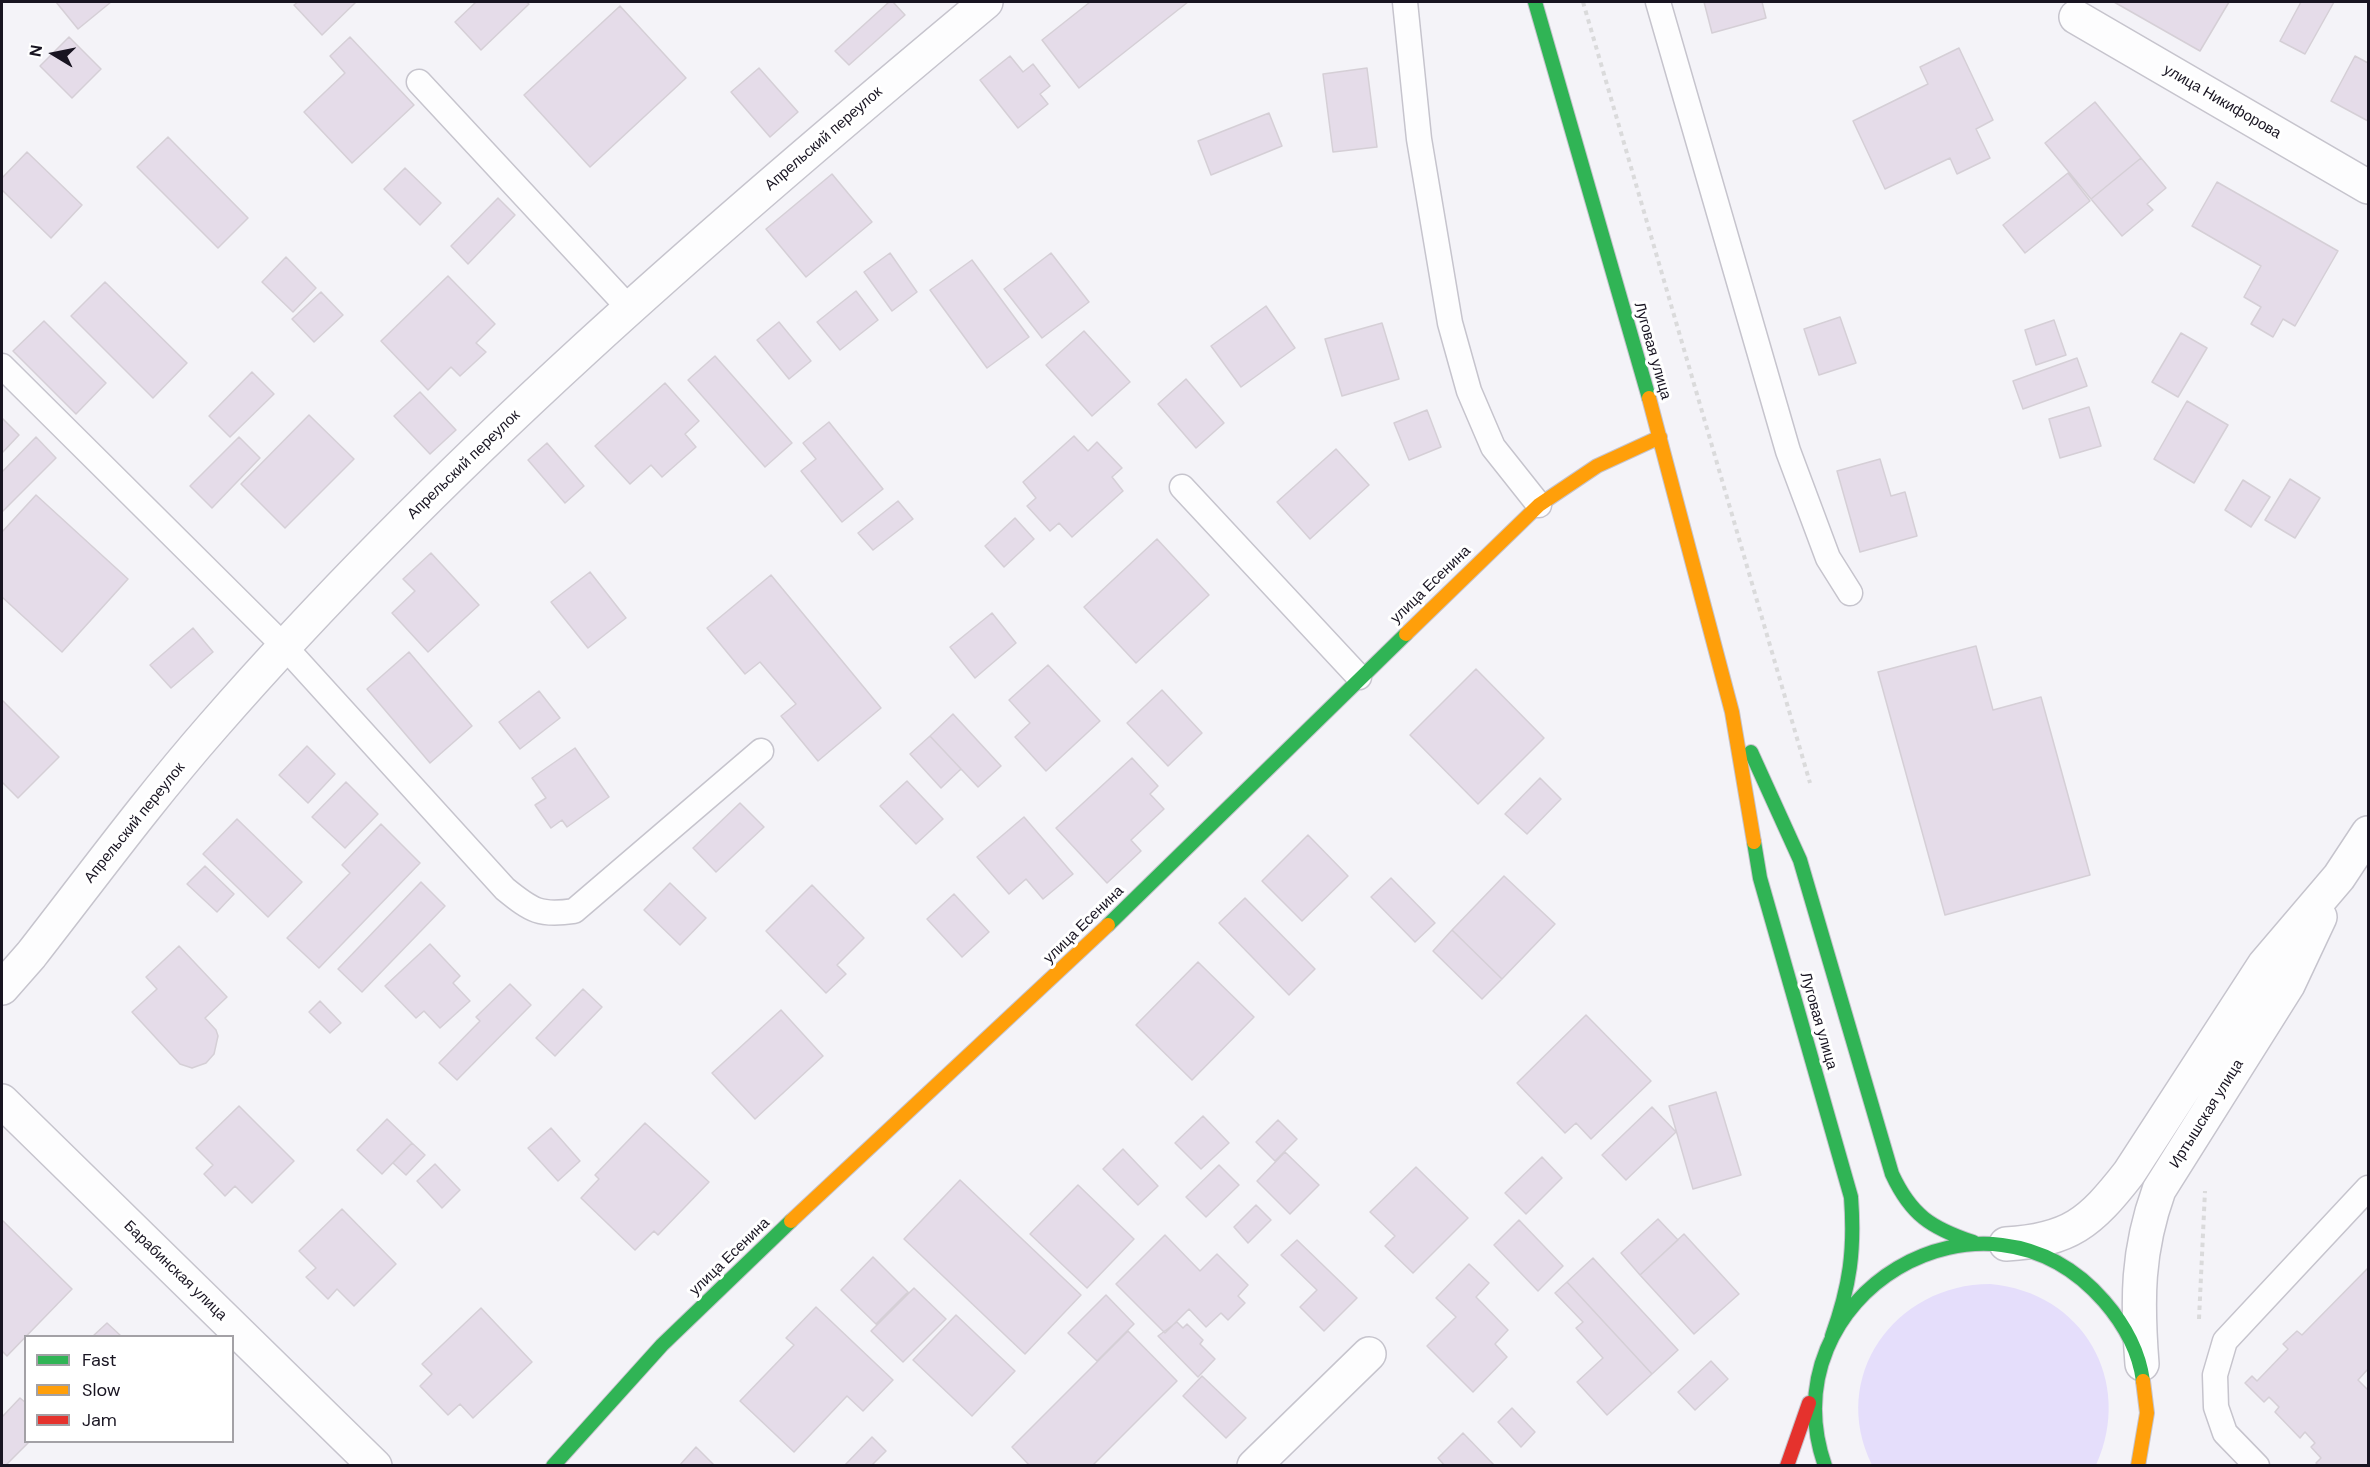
<!DOCTYPE html>
<meta charset="utf-8">
<style>
body{margin:0}
#map{position:relative;width:2370px;height:1467px;overflow:hidden;background:#f4f3f8;font-family:"DM Sans",sans-serif}
canvas{display:block}
.frame{position:absolute;inset:0;border:3px solid #181421;pointer-events:none}
.legend{position:absolute;left:24px;top:1335px;width:210px;height:108px;box-sizing:border-box;background:#fff;border:2px solid #a3a1a6;margin:0;padding:8px 10px;list-style:none;font-size:18px;color:#181421}
.legend li{display:flex;align-items:center;gap:12px;height:30px}
.legend b{width:30px;border:2px solid #a3a1a6}
.north{position:absolute;left:24px;top:24px;width:60px;height:60px;-webkit-text-stroke:4px #fff;paint-order:stroke;rotate:280deg;font-size:16px;font-weight:700;line-height:24px;text-align:center;color:#181421}
.north::after{content:'';display:block;margin:auto;width:21px;height:27px;background:#181421;clip-path:polygon(50% 0,100% 100%,50% 72%,0 100%)}
</style>
<div id="map">
<canvas width="2370" height="1467"></canvas>
<div class="frame"></div>
<ul class="legend">
<li><b style="height:8px;background:#30b455"></b>Fast</li>
<li><b style="height:8px;background:#ff9f0a"></b>Slow</li>
<li><b style="height:8px;background:#e5322d"></b>Jam</li>
</ul>
<div class="north">N</div>
</div>
<script>
const c = document.querySelector('canvas').getContext('2d');
c.lineJoin = 'round';
function fill(path, color) {
  c.fillStyle = color;
  c.fill(path, 'evenodd');
}
function strokePath(path, color, width, dash) {
  c.strokeStyle = color;
  c.lineWidth = width;
  c.lineCap = dash ? 'butt' : 'round';
  c.setLineDash(dash || []);
  c.stroke(path);
}
function drawText(font, color, halo, rows, align = 'center') {
  c.font = font + ' "DM Sans",sans-serif';
  c.lineWidth = 6;
  c.setLineDash([]);
  c.textBaseline = 'middle';
  c.strokeStyle = halo;
  c.fillStyle = color;
  for (const [text, x, y, turn = 0] of rows) {
    c.save();
    c.translate(x, y);
    c.rotate((+turn || 0) * Math.PI / 180);
    c.textAlign = isNaN(turn) ? turn : align;
    if (halo) c.strokeText(text, 0, 0);
    c.fillText(text, 0, 0);
    c.restore();
  }
}
fill(new Path2D(`
 M1990,1284C2083,1292 2134,1381 2096,1465H1872C1828,1377 1895,1284 1990,1284Z`), '#e5defb');
const building = new Path2D(`
 M56,2H111L78,29Z
 M298,2H356L322,35L294,5Z
 M476,2H526L529,4L481,50L455,22Z
 M889,2H893L905,15L849,65L835,51Z
 M1090,2H1188L1079,88L1042,40Z
 M1704,2H1762L1766,18L1712,33Z
 M2114,2H2229L2200,51Z
 M2301,2H2334L2305,54L2280,41Z
 M620,6L686,78L590,167L524,95Z
 M69,37L101,69L72,98L40,66Z
 M350,37L414,105L352,163L304,112L345,73L330,56Z
 M1959,48L1993,120L1976,129L1990,158L1957,174L1950,158L1885,189L1853,121L1928,84L1920,67Z
 M1010,56L1023,72L1033,64L1050,86L1040,94L1048,104L1018,128L980,80Z
 M2355,56L2368,63V121L2331,101Z
 M759,68L798,112L770,137L731,92Z
 M1367,68L1377,147L1333,152L1323,74Z
 M2095,102L2141,158L2091,199L2045,143Z
 M1269,113L1282,146L1211,175L1198,141Z
 M168,137L248,218L218,248L137,167Z
 M27,152L82,205L51,238L2,190V178Z
 M2141,158L2166,188L2147,204L2153,210L2122,236L2091,199Z
 M405,168L441,203L420,225L384,189Z
 M2068,173L2090,201L2025,253L2003,225Z
 M832,174L872,222L806,277L766,229Z
 M2217,182L2338,251L2295,326L2283,319L2273,337L2251,324L2261,307L2244,297L2261,266L2192,226Z
 M498,198L515,215L468,264L451,246Z
 M890,253L917,292L892,311L864,272Z
 M1051,253L1089,302L1042,338L1004,289Z
 M286,257L316,288L293,312L262,282Z
 M972,260L1029,337L987,368L930,290Z
 M448,276L495,324L476,343L486,352L460,376L451,367L428,390L381,341Z
 M105,282L187,363L153,398L71,316Z
 M856,291L878,320L840,350L817,322Z
 M321,292L343,315L314,342L292,319Z
 M1266,306L1295,348L1241,387L1211,346Z
 M1840,317L1856,363L1819,375L1804,329Z
 M2054,320L2066,355L2036,365L2025,330Z
 M44,321L106,383L76,414L13,351Z
 M779,322L811,361L789,379L757,340Z
 M1382,323L1399,379L1342,396L1325,339Z
 M1084,331L1130,382L1092,416L1046,365Z
 M2181,333L2207,348L2178,397L2152,382Z
 M715,356L792,443L765,467L688,380Z
 M2077,358L2087,386L2023,409L2013,381Z
 M252,372L274,394L230,437L209,416Z
 M1186,379L1224,423L1196,448L1158,404Z
 M665,383L699,421L685,434L696,447L662,477L651,465L630,484L595,446Z
 M420,392L456,430L430,454L394,416Z
 M2187,401L2228,425L2194,483L2154,459Z
 M2089,407L2101,446L2060,458L2049,419Z
 M1427,410L1441,447L1409,460L1394,423Z
 M309,415L354,459L285,528L241,484Z
 M2,418L19,435L2,453Z
 M829,422L883,489L842,522L801,471L816,459L803,443Z
 M1074,436L1088,451L1097,442L1122,468L1112,477L1123,491L1072,537L1059,523L1050,531L1027,506L1036,498L1023,482Z
 M36,437L56,458L2,512V472Z
 M239,437L260,458L212,508L190,486Z
 M547,443L584,486L565,503L528,460Z
 M1336,449L1369,485L1310,539L1277,502Z
 M1880,459L1891,496L1905,492L1917,536L1860,552L1837,471Z
 M2290,479L2320,498L2295,538L2265,520Z
 M2243,480L2270,497L2251,527L2225,510Z
 M36,495L128,579L62,652L2,597V532Z
 M898,501L913,519L873,550L858,533Z
 M1015,518L1034,539L1004,567L985,546Z
 M1157,539L1209,595L1136,663L1084,607Z
 M431,553L479,605L428,652L392,613L415,591L403,579Z
 M590,572L626,618L588,648L551,602Z
 M771,575L881,708L818,761L781,716L796,704L760,662L745,674L707,628Z
 M992,613L1016,643L975,678L950,647Z
 M193,628L213,652L171,688L150,665Z
 M1976,646L1993,710L2041,697L2090,875L1945,915L1878,672Z
 M409,652L472,726L430,763L367,689Z
 M1048,665L1100,721L1046,771L1015,737L1030,723L1009,700Z
 M1476,669L1544,738L1478,804L1410,735Z
 M1162,690L1202,733L1168,766L1127,723Z
 M539,691L560,718L520,749L499,722Z
 M2,700L59,757L18,798L2,782Z
 M953,714L1001,766L978,787L930,736Z
 M930,736L961,769L941,788L910,754Z
 M307,746L335,774L308,803L279,775Z
 M575,748L609,797L567,827L562,820L551,828L535,805L546,798L532,778Z
 M1132,758L1158,786L1150,794L1164,809L1131,840L1141,851L1107,883L1056,828Z
 M1540,778L1561,799L1527,834L1505,814Z
 M907,781L943,819L916,844L880,806Z
 M346,782L378,814L345,848L312,817Z
 M740,803L764,827L716,872L693,848Z
 M1024,817L1073,874L1043,899L1026,879L1009,894L977,857Z
 M237,819L302,882L268,917L203,854Z
 M381,824L420,863L319,968L287,938L350,873L342,865Z
 M1308,835L1348,876L1302,921L1262,881Z
 M205,866L234,894L217,912L187,884Z
 M1504,876L1555,924L1502,979L1452,930Z
 M1391,878L1435,923L1415,942L1371,897Z
 M421,882L445,906L362,992L338,969Z
 M670,883L706,918L680,945L644,910Z
 M812,885L864,938L837,965L846,974L826,993L766,931Z
 M954,894L989,932L962,957L927,919Z
 M1245,898L1315,969L1289,995L1219,923Z
 M1452,930L1502,979L1482,999L1433,951Z
 M430,944L460,976L453,983L470,1001L440,1028L424,1011L416,1018L385,986Z
 M179,946L227,997L205,1018L216,1030L218,1036L214,1054L206,1063L192,1068L180,1064L132,1012L157,989L146,977Z
 M1198,962L1254,1017L1192,1080L1136,1025Z
 M510,984L531,1005L457,1080L439,1063L480,1021L476,1017Z
 M583,989L602,1007L555,1056L536,1038Z
 M320,1001L341,1023L330,1033L309,1012Z
 M781,1010L823,1056L755,1119L712,1073Z
 M1586,1015L1651,1081L1591,1139L1576,1123L1565,1133L1517,1083Z
 M1716,1092L1741,1175L1693,1189L1669,1106Z
 M239,1106L294,1161L252,1203L235,1186L225,1196L204,1174L213,1165L196,1148Z
 M1652,1107L1676,1132L1626,1180L1602,1155Z
 M1203,1116L1229,1143L1201,1169L1175,1143Z
 M387,1119L412,1143L382,1174L357,1150Z
 M1278,1120L1297,1139L1275,1161L1256,1142Z
 M645,1123L709,1182L658,1235L654,1231L635,1250L581,1198L599,1179L595,1175Z
 M551,1128L580,1161L558,1181L528,1148Z
 M412,1143L425,1155L406,1175L393,1163Z
 M1123,1149L1158,1186L1138,1205L1103,1169Z
 M1285,1152L1319,1185L1290,1214L1257,1181Z
 M1542,1157L1562,1178L1526,1214L1505,1193Z
 M435,1164L460,1190L442,1208L417,1181Z
 M1219,1165L1239,1185L1206,1217L1186,1197Z
 M1416,1167L1468,1218L1413,1273L1385,1246L1395,1236L1370,1212Z
 M960,1180L1081,1295L1025,1354L904,1239Z
 M1078,1185L1134,1239L1087,1288L1030,1234Z
 M1256,1205L1271,1220L1248,1243L1234,1227Z
 M342,1209L396,1264L354,1306L337,1289L328,1299L306,1277L316,1268L299,1251Z
 M1658,1219L1678,1240L1640,1275L1621,1253Z
 M2,1220L72,1289L7,1356L2,1351Z
 M1519,1220L1563,1266L1538,1291L1494,1245Z
 M1684,1234L1739,1294L1694,1334L1640,1275Z
 M1165,1235L1200,1271L1217,1254L1248,1285L1238,1296L1245,1303L1228,1320L1221,1313L1206,1327L1189,1309L1165,1333L1116,1284Z
 M1297,1240L1357,1298L1324,1331L1300,1307L1317,1290L1281,1255Z
 M873,1257L908,1292L876,1324L841,1290Z
 M1593,1258L1678,1350L1652,1374L1567,1282Z
 M1469,1264L1489,1283L1476,1297L1508,1330L1495,1344L1507,1357L1473,1392L1427,1346L1456,1317L1436,1298Z
 M2368,1268V1369L2358,1380L2368,1390V1466H2319L2316,1463L2321,1458L2311,1447L2315,1443L2305,1432L2300,1438L2275,1412L2279,1407L2269,1397L2264,1402L2245,1383L2252,1376L2257,1381L2288,1349L2283,1344L2297,1331L2302,1335Z
 M1567,1282L1652,1374L1607,1415L1577,1382L1603,1358L1576,1328L1583,1322L1555,1293Z
 M914,1288L946,1319L903,1362L871,1331Z
 M1106,1295L1134,1324L1097,1361L1068,1333Z
 M816,1307L893,1380L863,1411L847,1396L794,1452L740,1401L794,1345L786,1338Z
 M481,1308L532,1362L473,1418L460,1404L448,1415L420,1386L432,1374L422,1364Z
 M956,1315L1015,1371L972,1416L913,1360Z
 M1177,1322L1183,1328L1187,1324L1203,1340L1200,1344L1215,1359L1198,1377L1158,1336Z
 M107,1323L121,1336H93Z
 M1128,1331L1177,1381L1092,1466H1030L1012,1447Z
 M1711,1361L1728,1379L1695,1410L1678,1392Z
 M1202,1376L1246,1418L1226,1438L1183,1396Z
 M20,1398L26,1403V1442H29L5,1466H2V1417Z
 M1512,1408L1535,1432L1521,1447L1498,1422Z
 M1463,1433L1495,1466H1445L1438,1458Z
 M872,1437L886,1451L871,1466H844Z
 M696,1447L715,1466H679Z`);
fill(building, '#e5dce9');
strokePath(building, '#d5cfd6', 1.5);
const lane = new Path2D(`
 M1405,2L1419,139L1450,323L1469,391L1493,447L1539,505
 M1658,2L1788,451L1828,558L1850,593
 M419,82L629,308
 M2,366L285,647L505,889C532,911 540,916 574,911L761,751
 M1182,487L1359,677
 M2257,1466L2225,1433L2216,1407L2215,1375L2225,1341L2368,1188`);
const street = new Path2D(`
 M2076,17L2368,187
 M2,988L31,955C91,878 149,799 213,726C445,460 715,228 986,2
 M2,1101L375,1466
 M2006,1244C2070,1240 2090,1223 2129,1173L2264,965L2339,877L2368,833
 M2142,1364C2137,1300 2137,1251 2159,1190L2288,985L2320,917
 M1254,1466L1369,1354`);
const fast = new Path2D(`
 M1535,2L1649,398
 M1751,752L1800,860L1892,1174C1911,1215 1931,1228 1973,1242
 M1754,842L1760,878L1851,1197C1855,1250 1850,1286 1832,1336
 M1108,925L1406,634
 M553,1466L662,1345L791,1221
 M1825,1466C1766,1295 1985,1164 2104,1301C2124,1324 2139,1351 2143,1381`);
const slow = new Path2D(`
 M1649,398L1732,712L1754,842
 M1406,634L1539,505L1597,466L1660,437
 M791,1221L1108,925
 M2138,1466L2147,1413L2143,1381`);
const jam = new Path2D(`
 M1787,1466L1809,1403`);
strokePath(lane, '#c6c4cd', 27);
strokePath(street, '#c6c4cd', 36);
strokePath(fast, '#c6c4cd', 16);
strokePath(slow, '#c6c4cd', 16);
strokePath(jam, '#c6c4cd', 16);
strokePath(new Path2D(`
 M1583,2L1810,783
 M2199,1319L2205,1191`), '#dadadb', 4, [4.5, 4.5]);
strokePath(lane, '#fdfdfe', 24);
strokePath(street, '#fdfdfe', 33);
strokePath(fast, '#30b455', 14);
strokePath(slow, '#ff9f0a', 14);
strokePath(jam, '#e5322d', 14);
drawText('15px', '#181421', '#fff', [
 ["улица Никифорова",2222,102,30],
 ["Апрельский переулок",824,139,-41],
 ["Луговая улица",1652,351,74],
 ["Апрельский переулок",464,465,-44],
 ["улица Есенина",1431,585,-44],
 ["Апрельский переулок",135,823,-51],
 ["улица Есенина",1084,925,-44],
 ["Луговая улица",1818,1021,74],
 ["Иртышская улица",2207,1114,-58],
 ["улица Есенина",730,1257,-44],
 ["Барабинская улица",175,1271,44]
]);
</script>
